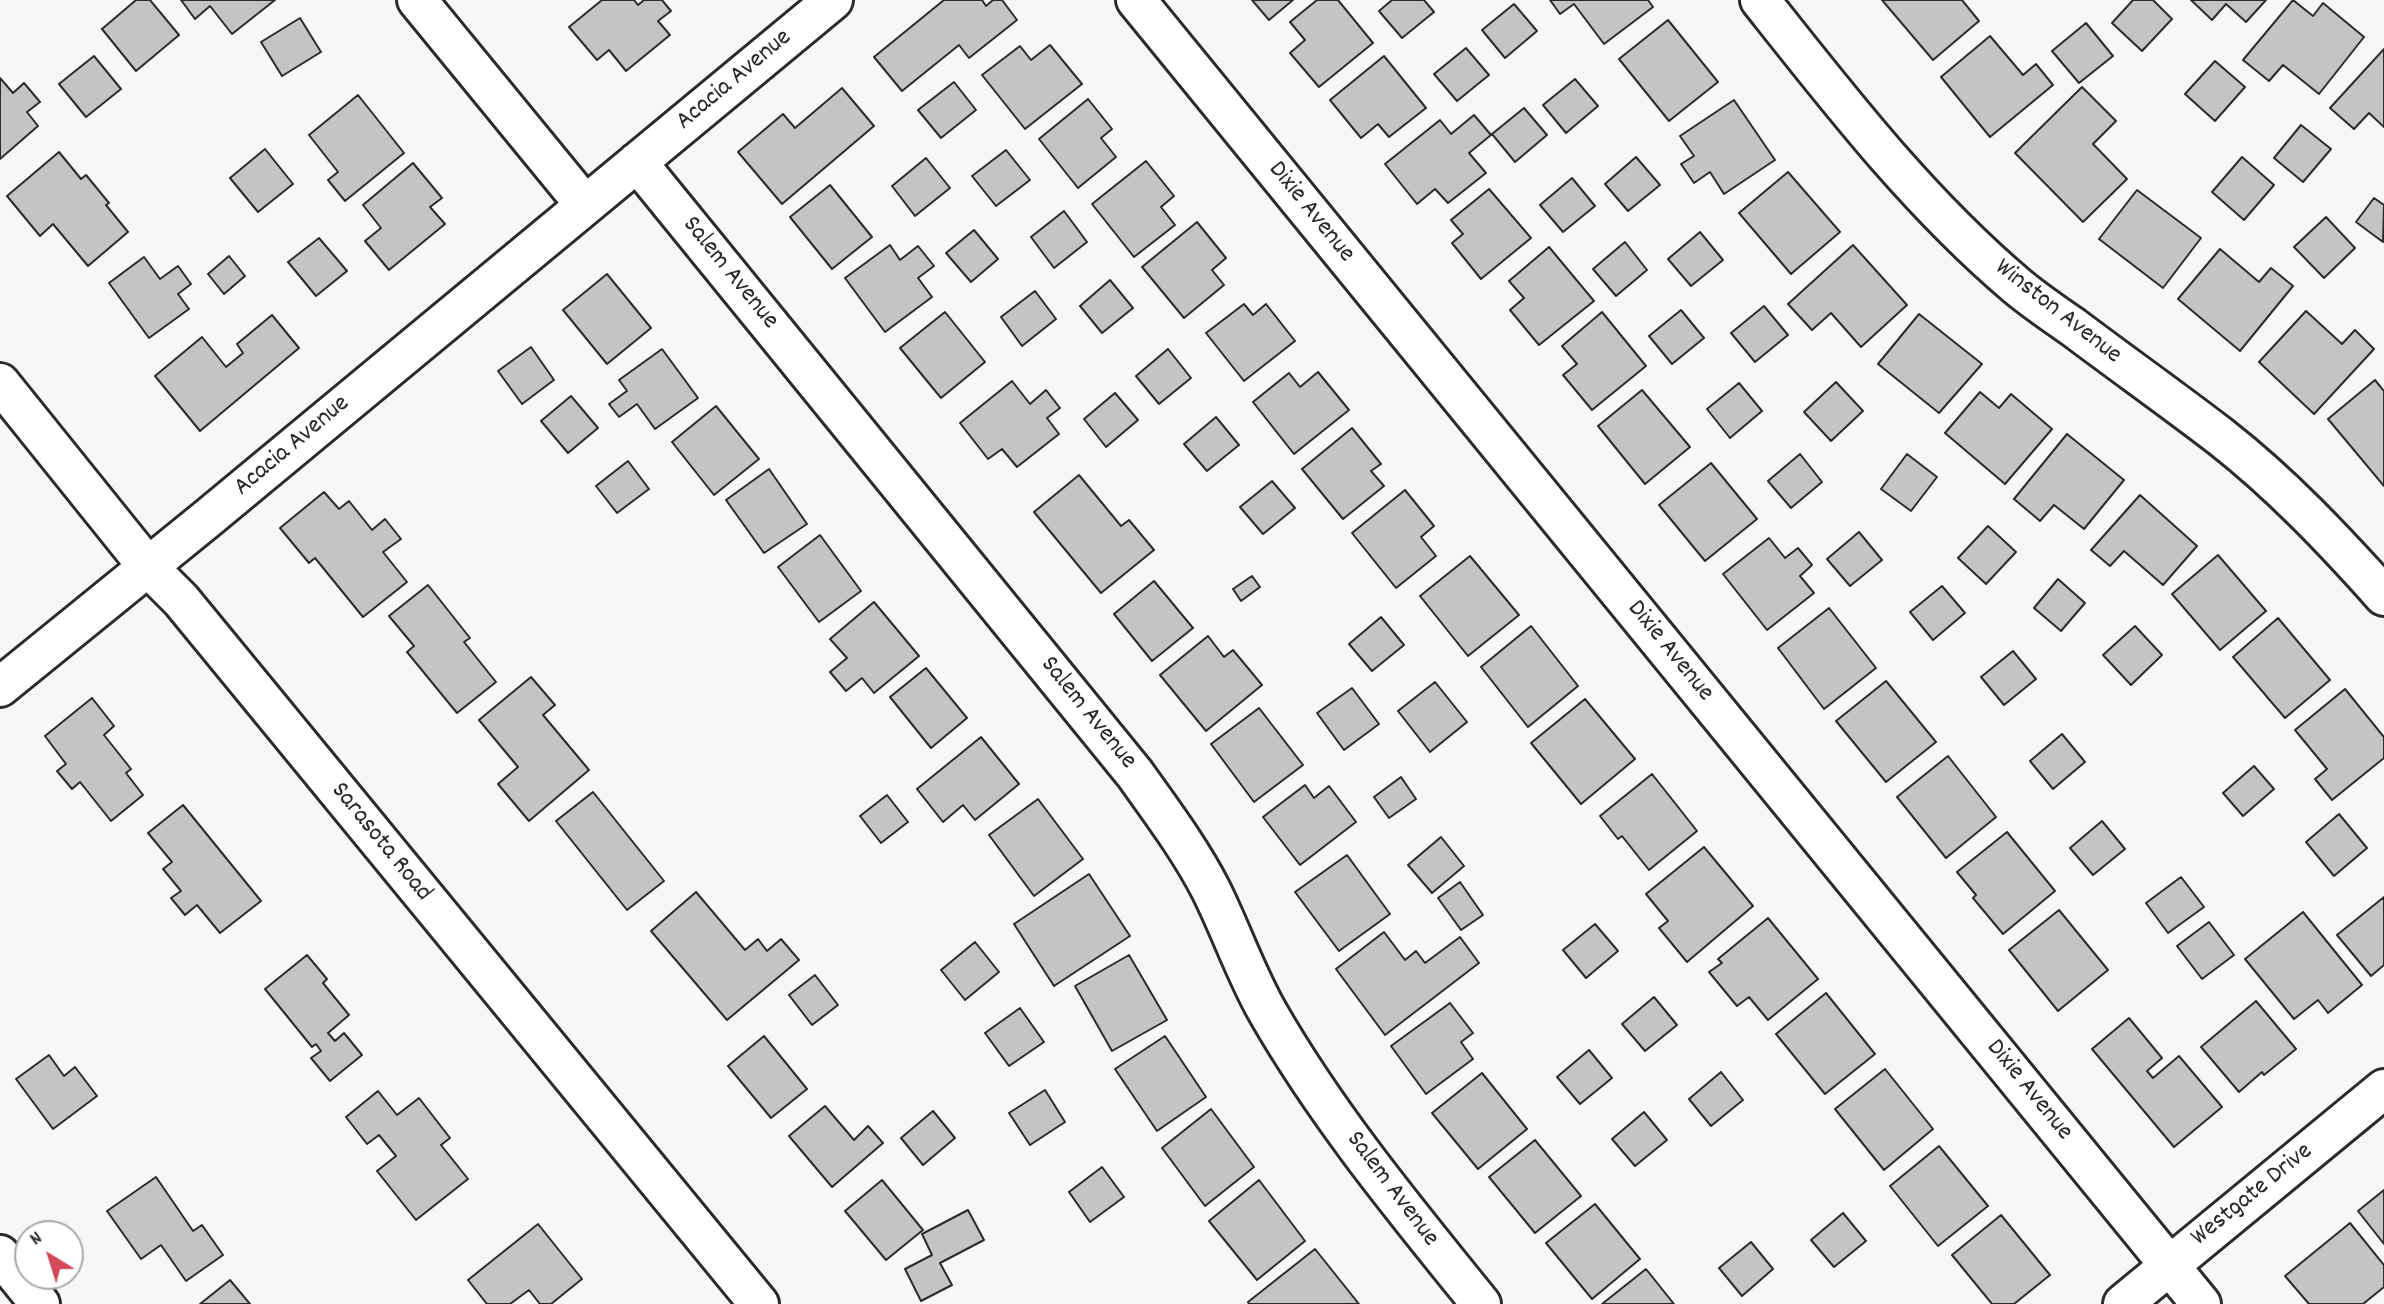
<!DOCTYPE html>
<style>
body{margin:0}
#map{position:relative;width:2384px;height:1304px;overflow:hidden;background:#f7f7f7;font-family:Dekko,sans-serif}
canvas{display:block}
.north{position:absolute;left:14px;top:1220px;width:70px;height:70px;box-sizing:border-box;background:#fff;border:2px solid #aaa;border-radius:50%;rotate:322deg;font-size:19px;font-weight:700;line-height:28px;text-align:center;color:#2b2b2b}
.north::after{content:'';display:block;margin:auto;width:24px;height:32px;background:#d1495b;clip-path:polygon(50% 0,100% 100%,50% 72%,0 100%)}
</style>
<div id="map">
<canvas width="2384" height="1304"></canvas>
<div class="north">N</div>
</div>
<script>
const c = document.querySelector('canvas').getContext('2d');
c.lineJoin = 'round';
function fill(path, color) {
  c.fillStyle = color;
  c.fill(path, 'evenodd');
}
function strokePath(path, color, width, dash) {
  c.strokeStyle = color;
  c.lineWidth = width;
  c.lineCap = dash ? 'butt' : 'round';
  c.setLineDash(dash || []);
  c.stroke(path);
}
function drawText(font, color, halo, rows, align = 'center') {
  c.font = font + ' Dekko,sans-serif';
  c.lineWidth = 5;
  c.setLineDash([]);
  c.textBaseline = 'middle';
  c.strokeStyle = halo;
  c.fillStyle = color;
  for (const [text, x, y, turn = 0] of rows) {
    c.save();
    c.translate(x, y);
    c.rotate((+turn || 0) * Math.PI / 180);
    c.textAlign = isNaN(turn) ? turn : align;
    if (halo) c.strokeText(text, 0, 0);
    c.fillText(text, 0, 0);
    c.restore();
  }
}
const building = new Path2D(`
 M136,0H150L179,35L136,71L102,29Z
 M181,0H275L232,34L210,6L195,19Z
 M602,0H634L638,5L644,0H662L671,11L658,21L670,35L626,71L609,50L597,60L569,27Z
 M944,0H982L986,6L993,0H1002L1017,20L969,58L959,45L902,91L874,57Z
 M1252,0H1293L1269,20Z
 M1317,0H1338L1373,43L1319,87L1290,53L1305,40L1290,22Z
 M1392,0H1424L1434,12L1402,38L1379,11Z
 M1550,0H1648L1653,7L1604,44L1574,4L1560,14Z
 M1882,0H1962L1979,21L1933,60Z
 M2133,0H2153L2172,19L2142,51L2112,23Z
 M2191,0H2266L2246,22L2226,4L2212,20Z
 M2293,0L2313,16L2323,3L2364,37L2319,94L2283,65L2269,81L2243,60Z
 M1514,4L1537,31L1505,58L1482,30Z
 M300,18L321,52L282,76L261,42Z
 M1668,20L1718,82L1669,121L1619,59Z
 M2086,23L2113,56L2079,83L2052,51Z
 M1990,36L2023,75L2036,64L2053,85L1990,137L1941,77Z
 M1050,45L1082,84L1025,129L982,75L1020,46L1031,60Z
 M1466,48L1489,75L1457,101L1434,74Z
 M2384,49V127L2369,113L2354,129L2330,108Z
 M94,56L121,89L86,117L59,84Z
 M1384,56L1426,108L1389,137L1378,124L1361,138L1330,100Z
 M2215,61L2245,87L2215,121L2185,94Z
 M0,78L13,93L24,83L40,102L27,112L38,126L0,159Z
 M1575,79L1598,106L1566,133L1543,105Z
 M954,82L976,110L941,138L918,110Z
 M2082,87L2116,121L2093,144L2127,179L2083,222L2015,153Z
 M842,88L874,126L782,204L738,152L783,114L795,128Z
 M358,95L404,153L345,201L328,180L338,172L309,135Z
 M1088,99L1112,129L1101,138L1116,157L1078,188L1039,139Z
 M1734,100L1775,160L1724,194L1710,172L1694,183L1681,164L1694,156L1680,136Z
 M1524,108L1547,135L1515,162L1492,134Z
 M1474,115L1491,135L1469,153L1486,173L1448,203L1435,189L1417,204L1385,164L1440,120L1451,134Z
 M2301,125L2331,149L2303,182L2274,158Z
 M265,149L293,184L258,212L230,178Z
 M1006,150L1030,180L996,206L972,176Z
 M59,152L81,179L86,175L109,203L106,205L128,232L88,266L53,224L40,236L7,196Z
 M1636,157L1660,185L1628,211L1605,184Z
 M2242,157L2274,185L2244,220L2212,192Z
 M926,158L950,188L915,216L892,186Z
 M1146,161L1174,196L1161,207L1175,225L1134,257L1092,204Z
 M413,163L442,198L430,207L445,224L389,270L365,241L381,228L363,205Z
 M1788,172L1840,232L1791,274L1739,213Z
 M1572,178L1595,206L1563,232L1540,205Z
 M830,185L872,237L832,269L790,217Z
 M1489,189L1531,238L1481,279L1452,243L1463,234L1451,220Z
 M2137,190L2201,238L2163,288L2099,239Z
 M2374,198L2384,205L2383,242L2356,222Z
 M1064,211L1087,242L1054,268L1031,237Z
 M2326,217L2355,248L2324,278L2294,247Z
 M1197,222L1226,258L1212,270L1224,285L1184,318L1142,267Z
 M974,230L998,259L971,282L946,253Z
 M1700,232L1723,260L1691,286L1668,259Z
 M319,238L347,271L316,296L288,262Z
 M1625,242L1647,270L1616,296L1593,269Z
 M890,245L900,260L918,246L934,266L918,278L932,297L885,332L845,278Z
 M1853,245L1907,305L1861,347L1831,313L1812,330L1788,304Z
 M1549,247L1594,301L1539,345L1510,310L1524,298L1509,281Z
 M2220,249L2259,282L2271,268L2293,286L2240,351L2178,299Z
 M229,256L245,276L224,294L208,274Z
 M144,257L160,279L178,266L191,284L178,294L189,309L149,338L109,283Z
 M607,274L651,328L607,364L563,310Z
 M1110,280L1133,308L1102,333L1080,306Z
 M1035,291L1056,319L1022,346L1001,317Z
 M1244,304L1253,315L1266,304L1295,341L1244,381L1206,333Z
 M1764,306L1788,335L1755,362L1731,333Z
 M1681,310L1704,338L1672,364L1649,336Z
 M2306,311L2342,344L2355,330L2374,349L2314,414L2259,362Z
 M945,312L985,362L941,398L900,348Z
 M1602,312L1646,366L1592,410L1563,375L1577,364L1562,346Z
 M1919,314L1982,364L1939,413L1878,364Z
 M272,315L299,348L200,431L155,376L202,337L226,367L243,353L237,344Z
 M531,347L554,380L522,404L498,371Z
 M662,349L698,398L655,429L637,404L619,417L609,404L627,391L619,380Z
 M1168,349L1191,378L1159,404L1136,376Z
 M1318,372L1349,410L1294,454L1253,402L1289,373L1300,387Z
 M2375,380L2384,391V486L2328,419Z
 M1012,381L1030,404L1046,390L1060,408L1047,418L1059,434L1017,467L1002,449L988,459L960,423Z
 M1836,382L1863,411L1831,441L1804,412Z
 M1739,383L1762,411L1730,438L1707,409Z
 M1642,390L1690,447L1645,484L1598,426Z
 M1980,392L1999,408L2011,394L2052,429L2005,484L1945,433Z
 M1115,393L1138,420L1106,447L1084,419Z
 M571,396L598,428L568,453L541,421Z
 M716,406L759,459L714,495L672,442Z
 M1216,417L1239,445L1207,471L1184,444Z
 M1352,428L1381,464L1371,471L1384,486L1343,519L1302,469Z
 M2067,434L2124,480L2084,529L2054,505L2040,521L2014,499Z
 M1800,454L1822,482L1791,508L1768,481Z
 M1907,454L1937,477L1911,511L1881,489Z
 M628,461L649,489L617,513L596,486Z
 M1711,463L1757,519L1705,561L1659,505Z
 M769,469L807,524L764,553L726,500Z
 M1079,475L1121,526L1129,520L1154,550L1101,593L1034,512Z
 M1272,481L1295,508L1263,534L1240,507Z
 M1405,490L1434,526L1421,537L1436,556L1396,588L1352,533Z
 M324,492L339,509L349,501L372,530L385,519L401,539L383,552L407,582L363,617L315,558L309,563L280,528Z
 M2140,495L2197,546L2163,585L2124,551L2110,566L2091,550Z
 M1988,526L2016,552L1986,584L1958,558Z
 M1859,532L1882,560L1850,586L1827,559Z
 M820,535L861,591L819,622L778,567Z
 M1769,538L1785,558L1798,548L1812,565L1800,576L1814,593L1767,630L1723,574Z
 M2218,555L2266,611L2220,650L2172,594Z
 M1470,556L1519,615L1468,656L1420,596Z
 M1252,576L1260,587L1241,601L1233,589Z
 M2058,579L2085,603L2061,631L2034,608Z
 M1154,581L1193,628L1152,661L1114,614Z
 M428,585L470,638L464,642L496,682L457,713L407,652L414,646L389,616Z
 M1942,586L1965,613L1933,640L1910,612Z
 M874,602L919,656L874,693L862,678L846,691L830,672L847,658L830,639Z
 M1829,608L1876,668L1824,709L1778,648Z
 M1381,617L1404,645L1372,671L1349,644Z
 M2278,618L2330,680L2285,718L2233,657Z
 M1531,626L1578,686L1528,727L1481,667Z
 M2135,626L2162,655L2131,685L2103,655Z
 M1208,636L1224,657L1233,650L1262,685L1206,731L1160,675Z
 M2013,651L2036,679L2004,705L1981,677Z
 M926,668L967,718L931,748L890,697Z
 M531,677L555,705L543,715L589,770L529,821L498,784L518,767L479,720Z
 M1886,681L1936,742L1886,782L1836,721Z
 M1435,682L1467,722L1430,752L1398,711Z
 M1352,688L1379,724L1344,750L1317,713Z
 M2345,689L2384,737V758L2332,800L2315,779L2327,769L2295,730Z
 M92,698L114,726L104,735L131,769L126,773L143,795L111,821L80,782L72,789L57,771L66,764L45,736Z
 M1585,699L1635,759L1581,804L1531,743Z
 M1259,708L1303,765L1254,802L1211,744Z
 M2062,734L2085,762L2053,789L2030,761Z
 M981,737L1019,784L975,820L963,805L943,822L917,789Z
 M1948,756L1996,817L1946,858L1897,797Z
 M2254,766L2274,789L2243,816L2223,793Z
 M1652,774L1697,831L1649,870L1622,836L1618,839L1600,816Z
 M1401,777L1416,799L1389,818L1374,797Z
 M1305,785L1314,798L1329,786L1356,822L1300,865L1263,817Z
 M593,792L664,881L627,910L556,821Z
 M887,795L908,822L881,843L860,816Z
 M1038,799L1083,859L1034,896L989,835Z
 M183,805L261,901L220,933L197,905L185,915L171,898L181,891L163,869L172,862L148,833Z
 M2339,814L2367,848L2334,876L2306,842Z
 M2102,821L2125,849L2093,875L2070,848Z
 M2007,832L2055,891L2003,934L1973,898L1976,895L1957,872Z
 M1441,837L1464,866L1432,893L1408,865Z
 M1704,847L1753,906L1687,962L1659,928L1668,921L1646,894Z
 M1347,855L1390,914L1339,951L1295,892Z
 M1089,874L1130,936L1054,986L1014,924Z
 M2181,877L2204,907L2168,933L2146,903Z
 M1460,882L1483,915L1461,930L1438,898Z
 M696,892L745,950L758,939L767,951L781,939L799,960L727,1020L651,931Z
 M2384,897V965L2371,976L2337,935Z
 M2059,910L2108,970L2058,1011L2009,950Z
 M2303,912L2362,985L2328,1013L2318,1000L2294,1019L2245,959Z
 M1768,918L1818,979L1768,1020L1749,997L1737,1006L1709,972L1722,963L1718,959Z
 M2209,922L2234,955L2202,979L2177,946Z
 M1595,924L1618,951L1586,978L1563,950Z
 M1384,932L1405,960L1416,951L1425,963L1460,937L1479,963L1385,1035L1336,969Z
 M975,942L999,972L965,1000L941,970Z
 M307,955L327,979L323,983L349,1015L328,1033L335,1041L344,1033L362,1055L330,1081L311,1058L321,1051L316,1044L312,1047L265,989Z
 M1129,955L1167,1020L1112,1051L1075,986Z
 M815,975L838,1005L812,1025L789,995Z
 M1826,993L1875,1054L1825,1094L1776,1034Z
 M1654,997L1677,1025L1645,1051L1622,1024Z
 M2256,1001L2296,1049L2264,1075L2262,1072L2239,1092L2201,1047Z
 M1450,1003L1473,1033L1461,1042L1473,1059L1426,1094L1391,1046Z
 M1020,1008L1044,1042L1009,1066L985,1033Z
 M2129,1018L2162,1058L2147,1071L2153,1078L2179,1056L2222,1107L2174,1147L2092,1049Z
 M764,1036L807,1089L771,1118L728,1066Z
 M1165,1036L1206,1097L1157,1131L1115,1069Z
 M1589,1050L1612,1078L1580,1104L1557,1077Z
 M49,1055L64,1076L75,1067L97,1096L53,1129L16,1079Z
 M1885,1069L1933,1129L1884,1170L1835,1109Z
 M1721,1072L1743,1100L1711,1126L1689,1099Z
 M1482,1073L1527,1129L1478,1169L1432,1113Z
 M1045,1090L1065,1122L1030,1145L1009,1113Z
 M378,1091L397,1115L419,1098L450,1138L441,1145L468,1179L416,1220L377,1171L396,1156L379,1135L367,1144L346,1117Z
 M825,1106L854,1140L868,1126L883,1143L832,1187L789,1136Z
 M1211,1109L1254,1167L1205,1206L1162,1148Z
 M933,1111L955,1138L923,1165L901,1138Z
 M1644,1112L1667,1140L1635,1166L1612,1139Z
 M1535,1140L1581,1196L1535,1233L1489,1177Z
 M1939,1146L1988,1206L1938,1246L1890,1186Z
 M1102,1167L1124,1197L1090,1222L1069,1192Z
 M156,1177L193,1231L202,1225L223,1255L186,1281L161,1245L141,1259L107,1211Z
 M882,1180L923,1230L886,1260L845,1211Z
 M1259,1180L1305,1241L1257,1280L1209,1221Z
 M2384,1190V1244L2358,1211Z
 M1595,1204L1640,1259L1592,1299L1546,1243Z
 M968,1210L984,1240L940,1263L952,1285L921,1301L905,1269L932,1255L922,1234Z
 M1843,1213L1866,1241L1834,1267L1811,1240Z
 M2001,1215L2050,1275L2014,1304H1992L1952,1255Z
 M2350,1223L2384,1265V1287L2363,1304H2309L2285,1276Z
 M538,1224L582,1279L551,1304H540L529,1290L510,1304H487L468,1280Z
 M1751,1242L1773,1269L1742,1296L1719,1268Z
 M1315,1249L1359,1304H1249L1248,1302Z
 M1646,1269L1674,1304H1602Z
 M230,1280L250,1304H200Z`);
fill(building, '#c4c4c4');
strokePath(building, '#2b2b2b', 2);
const street = new Path2D(`
 M417,0L585,205
 M1136,0L2201,1304
 M1760,0C1840,101 1919,203 2017,286C2035,301 2054,314 2073,327C2122,364 2173,400 2221,437C2281,484 2334,540 2384,596
 M637,162L1135,774C1162,812 1190,849 1211,890C1231,930 1245,972 1267,1011C1327,1116 1405,1210 1481,1304
 M0,383L148,567L181,600L759,1304
 M0,687L208,518L833,0
 M0,1255L40,1304
 M2123,1304L2384,1089`);
strokePath(street, '#2b2b2b', 44);
strokePath(street, '#fff', 38);
drawText('26px', '#2b2b2b', '#fff', [
 ["Acacia Avenue",735,81,-40],
 ["Dixie Avenue",1310,213,51],
 ["Salem Avenue",729,274,51],
 ["Winston Avenue",2057,313,38],
 ["Acacia Avenue",293,447,-40],
 ["Dixie Avenue",1669,652,51],
 ["Salem Avenue",1087,714,51],
 ["Sarasota Road",380,843,51],
 ["Dixie Avenue",2028,1091,51],
 ["Salem Avenue",1391,1190,53],
 ["Westgate Drive",2253,1196,-39]
]);
</script>
